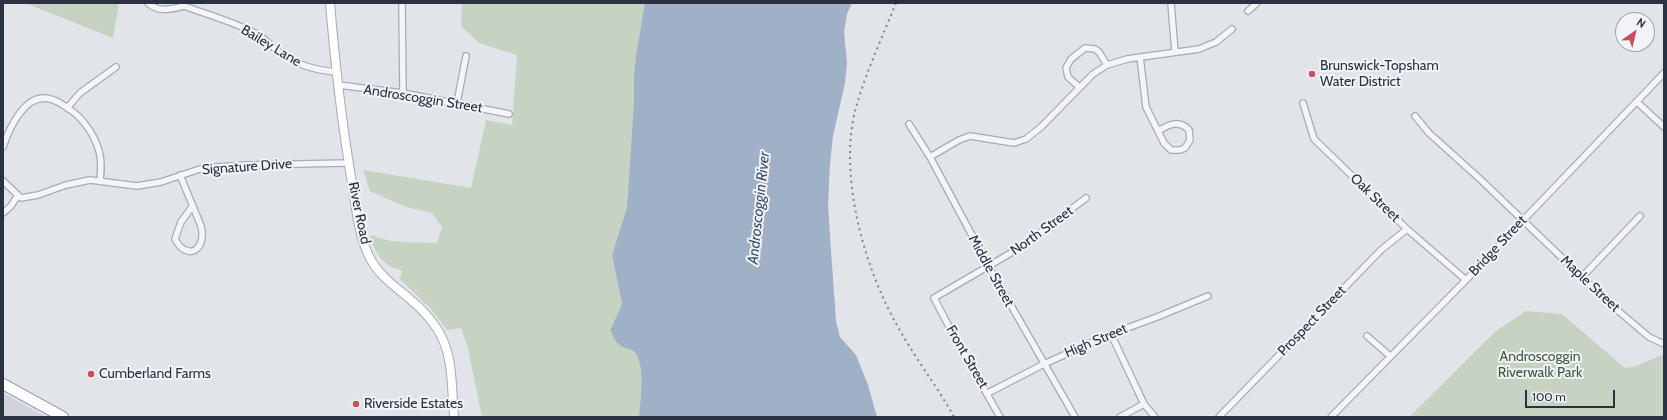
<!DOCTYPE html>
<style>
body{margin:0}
#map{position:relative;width:1667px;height:420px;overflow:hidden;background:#e1e4e9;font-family:Cabin,sans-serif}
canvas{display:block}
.frame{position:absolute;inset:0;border:4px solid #2b3140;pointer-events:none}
.north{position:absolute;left:1615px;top:12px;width:40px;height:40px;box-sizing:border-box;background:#f1f3f7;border:1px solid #a2a5ae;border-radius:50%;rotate:34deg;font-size:11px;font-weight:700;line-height:16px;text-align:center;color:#2b3140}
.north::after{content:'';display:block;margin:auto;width:14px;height:18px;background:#c74e5a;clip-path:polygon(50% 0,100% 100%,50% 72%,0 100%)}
.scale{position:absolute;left:1525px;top:390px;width:90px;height:18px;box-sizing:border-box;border:2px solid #2b3140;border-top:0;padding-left:5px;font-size:12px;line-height:14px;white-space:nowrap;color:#2b3140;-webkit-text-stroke:3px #f1f3f7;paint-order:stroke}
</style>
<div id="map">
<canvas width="1667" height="420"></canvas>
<div class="frame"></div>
<div class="north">N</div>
<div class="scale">100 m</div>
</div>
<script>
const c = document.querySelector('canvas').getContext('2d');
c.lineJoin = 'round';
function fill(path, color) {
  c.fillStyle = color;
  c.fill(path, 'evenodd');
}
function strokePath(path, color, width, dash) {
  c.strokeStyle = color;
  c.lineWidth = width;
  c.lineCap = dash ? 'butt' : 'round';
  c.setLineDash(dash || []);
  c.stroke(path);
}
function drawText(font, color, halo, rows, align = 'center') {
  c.font = font + ' Cabin,sans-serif';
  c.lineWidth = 4;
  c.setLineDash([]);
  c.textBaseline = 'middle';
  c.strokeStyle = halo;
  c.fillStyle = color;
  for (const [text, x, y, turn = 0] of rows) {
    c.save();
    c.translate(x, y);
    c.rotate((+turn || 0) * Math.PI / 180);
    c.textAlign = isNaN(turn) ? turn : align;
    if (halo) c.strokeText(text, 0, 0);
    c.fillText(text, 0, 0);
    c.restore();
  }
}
fill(new Path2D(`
 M3,393L46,417H3Z`), '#d0d3db');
fill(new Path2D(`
 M25,3H119L113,38Z
 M462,3H645L636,55L634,76V101L627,207L612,255L622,304L610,329L620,346C624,347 629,348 632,350C647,361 640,401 639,417H482L468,348L461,328L447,330L432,310L399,278L402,273L401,270C381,266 377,253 369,237L373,235C387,244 420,242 437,243L442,227L432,213L406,207L370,191L363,170L471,188L486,120L512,125L517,55L479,43L461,26Z
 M1526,311L1562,314L1625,368L1636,366L1664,354V417H1409L1496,331Z`), '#c6d3c3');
fill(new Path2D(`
 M645,3H852L847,14L844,32L847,63L845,83L833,136L830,164L828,204L831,251L836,321L840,337L856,355L868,385L877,417H639C640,401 647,360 632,350C629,349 625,348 623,347C616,344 613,336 610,330L622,304L612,255L627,207L634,101V76L636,55Z`), '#9fb0c7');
const street = new Path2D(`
 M148,3C158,13 172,9 184,6L182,3
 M402,3L403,93
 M1171,3L1175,52
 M184,6C209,15 234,22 257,34C265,39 271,46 279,52C295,65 315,70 336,72
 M1248,11L1257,3
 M1140,57L1146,107L1164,143L1171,150H1180L1185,148L1190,140L1189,130C1179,119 1168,125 1158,131
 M338,85L403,93L509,114
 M1079,87L1068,77L1066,68L1071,59L1085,48L1095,49L1099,52L1107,65
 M1637,102L1664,127
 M457,103L466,56
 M1303,103L1314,139L1407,229L1466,280
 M67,108L80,93L116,67
 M1415,116L1429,133L1481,180L1609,303L1649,337L1664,344
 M909,124L930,157L989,267L1075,417
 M3,147C9,129 25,92 50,99C57,100 63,105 69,109C83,118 94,134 99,151C102,161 101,171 100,181
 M930,157L959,140L970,136L1014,143L1026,139L1041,127L1093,74L1107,65L1127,59L1199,49L1216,42L1232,29
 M180,175L201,226C207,250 187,262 175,239L181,222L192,207
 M3,181L21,198L38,195L66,185L90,180L137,186L161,182L203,168L245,165L349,163
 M3,213L11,206L18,195
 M1582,277L1640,216
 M1111,334L1144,404L1155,417
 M1367,336L1390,356
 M988,393L1044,364L1111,334L1157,317L1208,296
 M1000,417L955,338L934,298L1021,247L1086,198
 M1120,417L1144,404
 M1219,417L1381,250L1407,229
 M1331,417L1466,280L1664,73`);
const secondary = new Path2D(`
 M330,3C335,63 342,124 352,183C356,207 358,232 368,254C377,275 395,286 411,300C455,337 450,365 454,417`);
const highway = new Path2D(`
 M3,384L63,417`);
strokePath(street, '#a7abb3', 8);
strokePath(secondary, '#a7abb3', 10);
strokePath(highway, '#8a919f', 12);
strokePath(street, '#f4f5f8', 5.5);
strokePath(secondary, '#fff', 8);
strokePath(highway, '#fff', 10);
strokePath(new Path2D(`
 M896,3C882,38 865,74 855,111C839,177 864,268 898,327C915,358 937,386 954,417`), '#7c8392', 2, [2, 4]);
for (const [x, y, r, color] of [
 [1312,74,4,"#c74e5a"],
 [91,374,4,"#c74e5a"],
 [356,404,4,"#c74e5a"]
]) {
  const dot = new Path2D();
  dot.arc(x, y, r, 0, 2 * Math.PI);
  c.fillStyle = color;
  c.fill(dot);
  strokePath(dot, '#f1f3f7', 1.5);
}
drawText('14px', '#2b3140', '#f1f3f7', [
 ["Bailey Lane",271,46,31],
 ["Androscoggin Street",423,99,9],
 ["Signature Drive",247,167,-4],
 ["Oak Street",1375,198,44],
 ["River Road",359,213,78],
 ["North Street",1042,231,-36],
 ["Bridge Street",1498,246,-47],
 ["Middle Street",991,271,61],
 ["Maple Street",1590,284,43],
 ["Prospect Street",1312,321,-46],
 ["High Street",1096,341,-23],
 ["Front Street",967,357,60]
]);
drawText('14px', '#2b3140', '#f1f3f7', [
 ["Brunswick-Topsham",1320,66],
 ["Water District",1320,82],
 ["Cumberland Farms",99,374],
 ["Riverside Estates",364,404]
], 'left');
drawText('14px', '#3e5b39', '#f1f3f7', [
 ["Androscoggin",1540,357],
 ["Riverwalk Park",1540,373]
]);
drawText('italic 15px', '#374e72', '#f1f3f7', [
 ["Androscoggin River",759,208,-84]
]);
</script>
